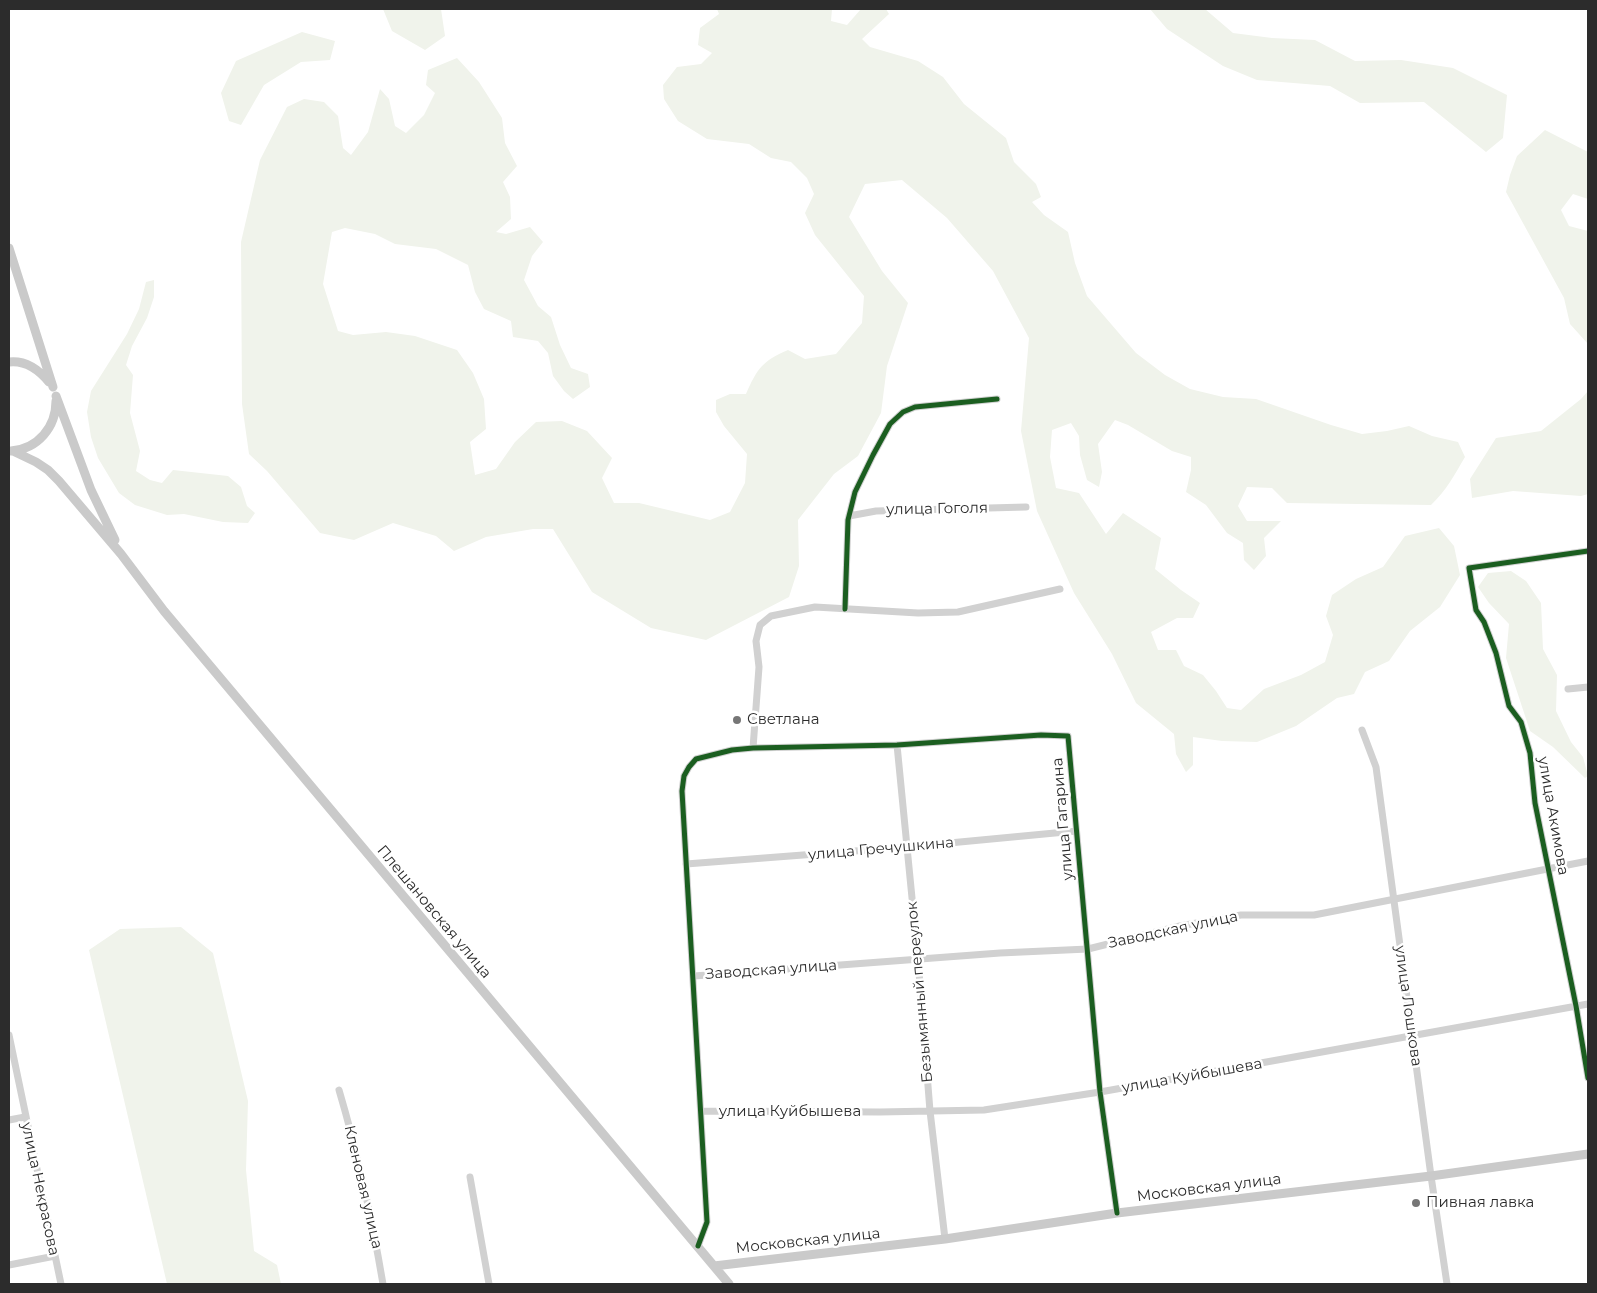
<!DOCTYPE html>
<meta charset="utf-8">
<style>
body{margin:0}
#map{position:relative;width:1597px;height:1293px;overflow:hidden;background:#fff;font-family:Montserrat,sans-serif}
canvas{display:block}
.frame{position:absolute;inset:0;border:10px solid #2c2c2c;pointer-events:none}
</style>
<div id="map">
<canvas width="1597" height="1293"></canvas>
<div class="frame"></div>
</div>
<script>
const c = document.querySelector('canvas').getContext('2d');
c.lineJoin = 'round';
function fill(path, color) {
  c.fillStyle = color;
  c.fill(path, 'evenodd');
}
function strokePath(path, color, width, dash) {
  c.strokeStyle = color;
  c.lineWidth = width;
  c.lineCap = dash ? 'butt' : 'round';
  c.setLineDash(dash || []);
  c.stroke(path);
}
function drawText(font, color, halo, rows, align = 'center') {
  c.font = font + ' Montserrat,sans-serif';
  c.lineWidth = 5;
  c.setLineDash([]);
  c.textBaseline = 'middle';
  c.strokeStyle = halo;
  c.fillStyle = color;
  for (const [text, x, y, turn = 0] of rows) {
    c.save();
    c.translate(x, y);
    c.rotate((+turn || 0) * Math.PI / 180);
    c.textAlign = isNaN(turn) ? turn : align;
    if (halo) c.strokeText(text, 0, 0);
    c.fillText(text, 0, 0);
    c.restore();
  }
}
fill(new Path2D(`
 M383,9H441L445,36L425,50L392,31Z
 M717,9H832L831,21L847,25L861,9H886L889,14L862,39L870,47L918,61L943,77L964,104L1006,138L1014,162L1036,184L1041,197L1032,202L1044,215L1068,232L1075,263L1087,296L1136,353L1165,375L1190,389L1223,397L1256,399L1331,425L1362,434L1387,431L1409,426L1432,436L1458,442L1465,457C1455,474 1446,491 1431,505L1287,503L1272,488L1247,487L1238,506L1247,521H1281L1264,538L1266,556L1254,570L1244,560L1243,543L1227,533L1206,505L1186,492L1191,470V457L1172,451L1128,425L1115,420L1098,444L1102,472L1099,487L1087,480L1080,455L1079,436L1071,423L1052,430L1050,457L1056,488L1079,493L1106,534L1123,513L1161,538L1155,569L1181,590L1200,603L1193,618H1177L1151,632L1158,650H1176L1184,666L1203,675L1216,691L1227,708L1241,710L1264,689L1301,675L1325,662L1333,635L1326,616L1332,595L1356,579L1383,567L1405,536L1439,528L1454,546L1460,575L1440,607L1410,631L1389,661L1365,672L1354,694L1337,698L1296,726L1257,742L1222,741L1193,737V765L1186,772L1176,754L1174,734L1136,703L1112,654L1074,593L1037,511L1021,431L1029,338L993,271L947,218L902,180L865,184L849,217L882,271L908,303L887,366L881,413L858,456L834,474L798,520L799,566L789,597L706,640L651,628L592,592L553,529H533L486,537L454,551L436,536L393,523L354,540L320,533L267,471L249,454L242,404L241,242L260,160L287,107L304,99L324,102L338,116L343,148L351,155L368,132L380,89L389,99L395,126L406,133L424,115L435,93L426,85L428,70L457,58L479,82L502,118L505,143L517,166L503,182L510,197L511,219L496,232L506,234L530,227L543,242L532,256L524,280L538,306L551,317L560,345L571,368L588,374L590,387L573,399L564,391L553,376L548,353L538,341L513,337L511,321L484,309L475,292L468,265L436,249L395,244L375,234L345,228L332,232L323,284L338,331L353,335L386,332L415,336L457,350L473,373L484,399L486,429L470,442L475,475L496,469L515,442L536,422L562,421L587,431L612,458L602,478L614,503H639L710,520L730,512L745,483L747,454L724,426L716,412V400L730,394H746C757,369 762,361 788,350L805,359L836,354L862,323L864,296L815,235L805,213L814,194L807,178L791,162L771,158L749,144L707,139L678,121L664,99L663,85L677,67L701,64L712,53L698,45L700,28L719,14Z
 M1150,9H1205L1233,33L1272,38L1315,40L1355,61L1401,60L1453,68L1507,95L1503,138L1486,152L1424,102L1360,103L1330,86L1257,80L1223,66L1167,29Z
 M302,32L335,41L330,60L301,62L264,85L241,125L229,121L221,93L236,61Z
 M1545,130L1588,152V199L1573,194L1561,210L1569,226L1588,231V344L1570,324L1564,298L1506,192L1510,175L1517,156Z
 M154,280V297L147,318L132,346L126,365L133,375L130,413L140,451L136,471L150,480L162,483L173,470L228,476L241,487L247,506L255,513L248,523L223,522L184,514L167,515L135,505L119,493L98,458L91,437L87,412L91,391L127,334L139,309L146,282Z
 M1588,391V494L1581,496L1513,491L1472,498L1470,479L1496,438L1541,431L1581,399Z
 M1511,571L1526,581L1541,603L1543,649L1557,675L1556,711L1571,742L1583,757L1588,776L1585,778L1553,747L1530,731L1506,658L1509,624L1489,603L1478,587L1488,573Z
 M181,927L213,953L248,1101L246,1170L254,1251L277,1265L281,1284H167L89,950L120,929Z`), '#f0f3eb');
strokePath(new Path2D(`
 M849,516L876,511L1026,507
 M1588,551L1469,568L1476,610L1484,622L1496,653L1509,706L1521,722L1530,753L1535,803L1576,1006L1588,1078
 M845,609L848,520L855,492L873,455L890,424L903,412L915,407L997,399
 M1568,689L1588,687
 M1362,730L1376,767L1431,1176L1447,1284
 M897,745L918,959L930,1111L945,1239
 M753,748L759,667L756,641L760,625L771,616L815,607L918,613L958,612L1060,589
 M686,864L907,847L1076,831
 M694,976L1000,953L1088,949L1180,926L1241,915H1314L1588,861
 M9,1035L61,1284
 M339,1090C358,1154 372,1219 383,1284
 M701,1111L880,1112L984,1110L1100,1092L1588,1004
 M9,1120L25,1117
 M470,1177L489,1284
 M698,1246L707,1222L682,791L684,776L689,767L696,759L732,750L753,748L897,745L1041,735L1068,736L1100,1092L1117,1213
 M9,1265L55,1256`), '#d1d1d1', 7);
strokePath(new Path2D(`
 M9,248L53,387
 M9,362C26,360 39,370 49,382
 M56,396L91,490L115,540
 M11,451C38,449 56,427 56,401
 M13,451L36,462L48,470L59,481L121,554L164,611L729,1284
 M714,1266L945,1239L1117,1213L1431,1176L1588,1154`), '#cacaca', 9);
strokePath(new Path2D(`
 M1588,551L1469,568L1476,610L1484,622L1496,653L1509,706L1521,722L1530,753L1535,803L1576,1006L1588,1078
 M845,609L848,520L855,492L873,455L890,424L903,412L915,407L997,399
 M698,1246L707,1222L682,791L684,776L689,767L696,759L732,750L753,748L897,745L1041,735L1068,736L1100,1092L1117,1213`), '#1b5e20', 5);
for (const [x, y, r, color] of [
 [737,720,5,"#767676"],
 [1416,1203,5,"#767676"]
]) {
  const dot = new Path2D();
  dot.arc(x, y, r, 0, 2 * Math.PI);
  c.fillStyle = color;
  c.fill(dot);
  strokePath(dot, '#fff', 2);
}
drawText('15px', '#2c2c2c', '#fff', [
 ["улица Гоголя",937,509,-1],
 ["улица Акимова",1553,816,80],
 ["улица Гагарина",1063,819,-95],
 ["улица Гречушкина",881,849,-5],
 ["Плешановская улица",434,912,50],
 ["Заводская улица",1173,930,-12],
 ["Заводская улица",771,970,-4],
 ["Безымянный переулок",920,992,-95],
 ["улица Лошкова",1408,1006,82],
 ["улица Куйбышева",1192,1076,-10],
 ["улица Куйбышева",790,1112],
 ["Кленовая улица",363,1187,77],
 ["Московская улица",1209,1188,-7],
 ["улица Некрасова",40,1189,78],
 ["Московская улица",808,1241,-6]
]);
drawText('15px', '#2c2c2c', '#fff', [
 ["Светлана",747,720],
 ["Пивная лавка",1426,1203]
], 'left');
</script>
